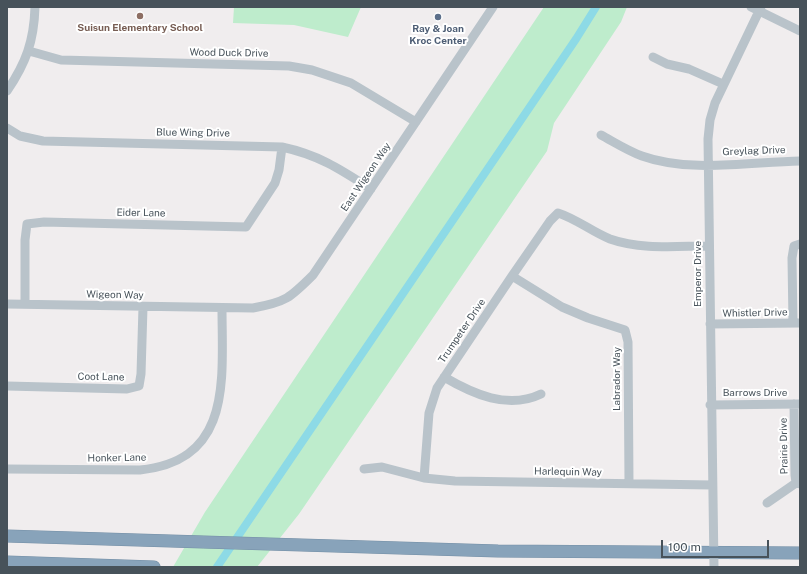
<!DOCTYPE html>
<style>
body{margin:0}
#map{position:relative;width:807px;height:574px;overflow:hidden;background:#f0edee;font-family:"Public Sans",sans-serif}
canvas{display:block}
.frame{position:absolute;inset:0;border:8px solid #47525a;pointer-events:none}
.scale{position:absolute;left:661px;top:540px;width:108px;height:18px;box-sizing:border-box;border:2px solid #47525a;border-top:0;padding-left:5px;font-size:12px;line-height:14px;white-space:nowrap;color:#47525a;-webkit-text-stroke:3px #fff;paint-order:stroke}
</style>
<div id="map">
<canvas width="807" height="574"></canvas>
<div class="frame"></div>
<div class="scale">100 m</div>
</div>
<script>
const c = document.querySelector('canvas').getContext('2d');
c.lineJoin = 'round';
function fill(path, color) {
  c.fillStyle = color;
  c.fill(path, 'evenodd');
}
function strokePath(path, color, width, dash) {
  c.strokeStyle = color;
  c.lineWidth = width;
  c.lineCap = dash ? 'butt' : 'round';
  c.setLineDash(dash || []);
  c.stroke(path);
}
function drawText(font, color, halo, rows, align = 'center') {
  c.font = font + ' "Public Sans",sans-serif';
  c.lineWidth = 4;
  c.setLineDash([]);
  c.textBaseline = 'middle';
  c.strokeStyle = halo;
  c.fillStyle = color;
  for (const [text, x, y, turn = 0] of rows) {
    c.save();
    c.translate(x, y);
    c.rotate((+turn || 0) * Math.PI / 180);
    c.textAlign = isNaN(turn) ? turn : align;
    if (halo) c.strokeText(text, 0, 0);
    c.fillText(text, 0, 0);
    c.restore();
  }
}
fill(new Path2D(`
 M234,7H361L348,37L294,25L233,23Z
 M544,7H627L621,22L554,123L547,151L299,514L257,567H173L205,512Z`), '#beeccc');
strokePath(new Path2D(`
 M217,567L576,39L596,7`), '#8ddae6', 8);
const highway = new Path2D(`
 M7,536L498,551L800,553
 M7,562L154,567`);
strokePath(highway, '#738ea5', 13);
strokePath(new Path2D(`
 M751,7L800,31
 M29,51L61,60L289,66L312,70L351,83L416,122
 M653,57L667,64L689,69L723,84
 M7,91C26,63 34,41 35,7
 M7,128L20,136L43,141L282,147C319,155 340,169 371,189
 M601,135C614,142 628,151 642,156C689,173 750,162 800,161
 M512,276L562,307L588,318L625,330L628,342L629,483
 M7,304L253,308C286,302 290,298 313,275L493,7
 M25,304V240L27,224L44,222L246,227L275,183L279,170L282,147
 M793,323L792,258L794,246L800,244
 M710,324L800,323
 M444,377C473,394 508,410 541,394
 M7,386L127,389L139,386L141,374L143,307
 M794,404L795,475L796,483L800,484
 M710,405L800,404
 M7,469L140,470C233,461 222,379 222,308
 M364,469L382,467L424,478L455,481L712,485
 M424,478L429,413L437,388L512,276L550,221L558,213C577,219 592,232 610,239C641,250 677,246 709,246
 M767,503L796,483
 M714,567L708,139L710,120L715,103L761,7`), '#b9c3ca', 9);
strokePath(highway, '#88a3ba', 12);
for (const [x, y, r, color] of [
 [140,16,4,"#8d6e63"],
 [438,17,4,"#5c6f8a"]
]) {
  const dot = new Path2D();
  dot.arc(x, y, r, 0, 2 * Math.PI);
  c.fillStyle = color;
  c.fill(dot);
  strokePath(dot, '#fff', 1.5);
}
drawText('bold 10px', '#785e54', '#fff', [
 ["Suisun Elementary School",140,28]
]);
drawText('bold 10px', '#4e5e75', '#fff', [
 ["Ray & Joan",438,29],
 ["Kroc Center",438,41]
]);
drawText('10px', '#47525a', '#fff', [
 ["Wood Duck Drive",229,53,1],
 ["Blue Wing Drive",193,133,1],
 ["Greylag Drive",754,151,-2],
 ["East Wigeon Way",366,177,-56],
 ["Eider Lane",141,213,1],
 ["Emperor Drive",698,274,-90],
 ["Wigeon Way",115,295,1],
 ["Whistler Drive",755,313,-1],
 ["Trumpeter Drive",462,331,-56],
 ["Coot Lane",101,377,1],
 ["Labrador Way",617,379,-90],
 ["Barrows Drive",755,393],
 ["Prairie Drive",784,446,-91],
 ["Honker Lane",117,458,-1],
 ["Harlequin Way",568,472,1]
]);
</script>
